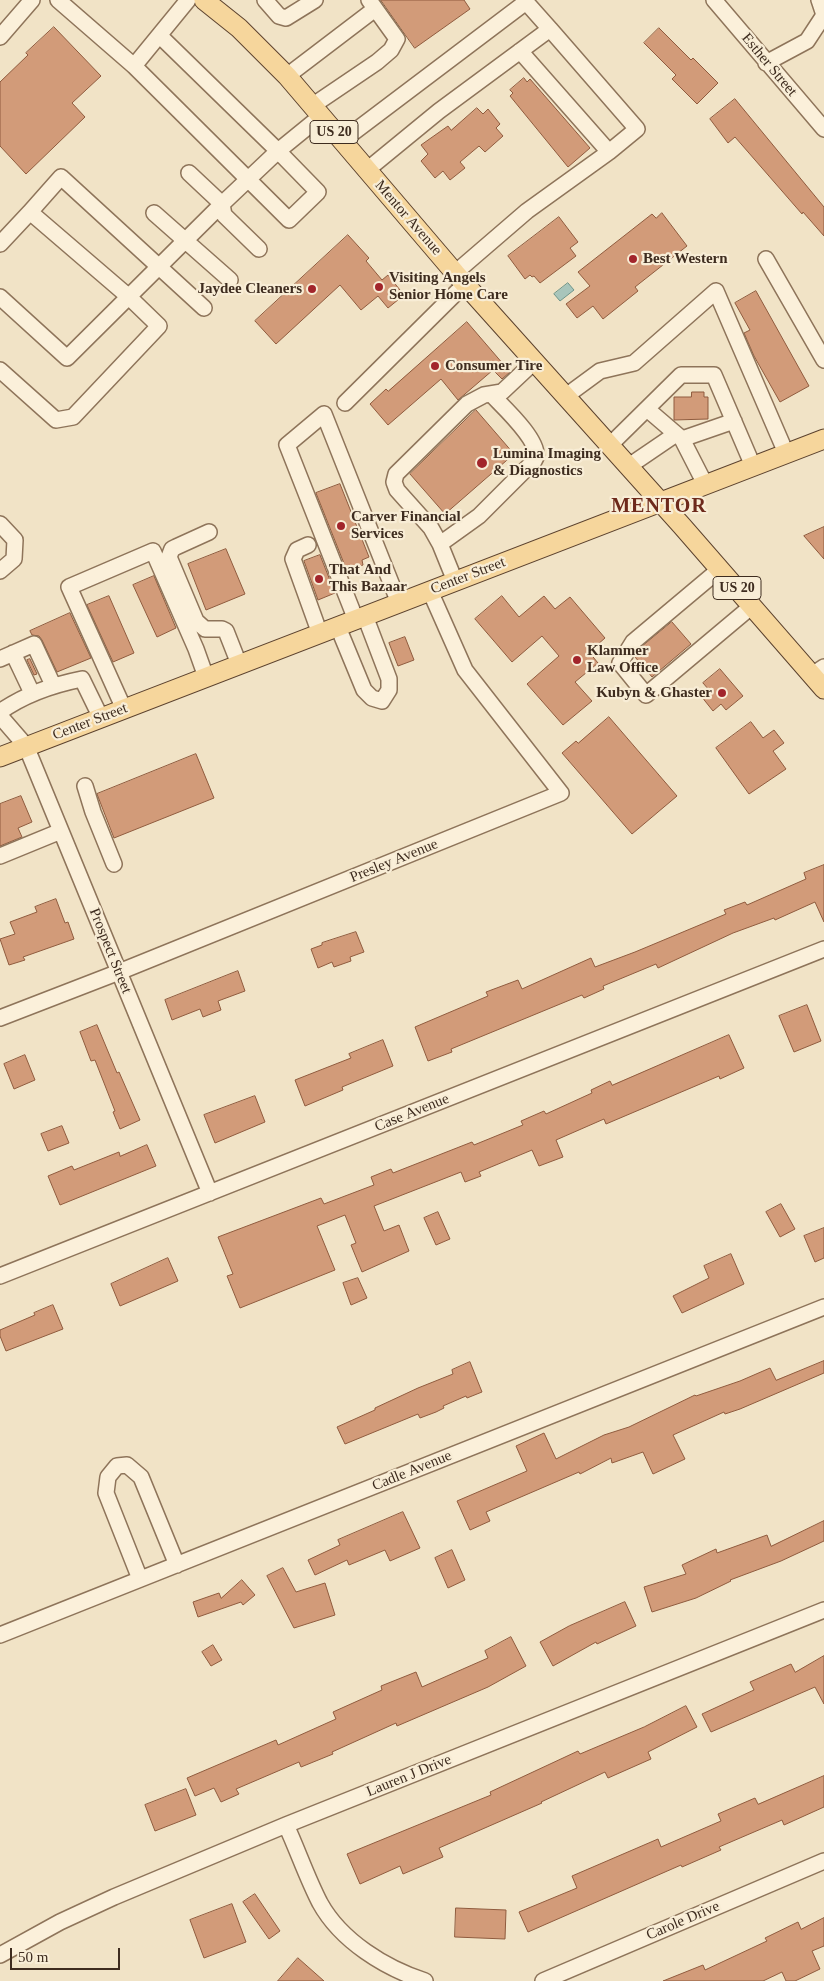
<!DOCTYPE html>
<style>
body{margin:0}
#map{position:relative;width:824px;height:1981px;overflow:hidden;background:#f1e3c6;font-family:Georgia,serif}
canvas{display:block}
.scale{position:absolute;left:10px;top:1948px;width:110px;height:22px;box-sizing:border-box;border:2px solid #3e2c1f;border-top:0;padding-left:6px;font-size:15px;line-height:18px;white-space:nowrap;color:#3e2c1f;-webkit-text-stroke:4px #f8edd6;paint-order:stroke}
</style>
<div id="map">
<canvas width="824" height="1981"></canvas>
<div class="scale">50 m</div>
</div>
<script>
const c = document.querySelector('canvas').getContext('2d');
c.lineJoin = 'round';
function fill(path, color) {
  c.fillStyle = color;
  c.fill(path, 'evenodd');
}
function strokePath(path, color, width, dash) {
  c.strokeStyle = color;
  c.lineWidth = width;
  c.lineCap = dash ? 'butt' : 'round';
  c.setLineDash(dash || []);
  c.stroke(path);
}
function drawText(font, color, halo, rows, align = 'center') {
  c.font = font + ' Georgia,serif';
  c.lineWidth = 4.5;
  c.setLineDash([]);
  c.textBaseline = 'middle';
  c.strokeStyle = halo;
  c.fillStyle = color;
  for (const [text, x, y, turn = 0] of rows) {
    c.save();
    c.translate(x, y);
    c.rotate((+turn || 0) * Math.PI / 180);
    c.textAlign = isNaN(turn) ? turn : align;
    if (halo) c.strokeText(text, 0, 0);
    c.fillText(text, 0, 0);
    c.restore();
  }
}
const water = new Path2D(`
 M568,283L574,290L560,301L554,294Z`);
fill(water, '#a8c5bb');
strokePath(water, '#6d9489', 1);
const building = new Path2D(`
 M381,0H464L470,9L415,48Z
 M54,27L101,76L72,103L85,117L26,174L0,146V82L28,55L26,53Z
 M659,28L691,60L693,58L718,83L697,104L672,79L676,75L644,43Z
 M524,78L527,82L530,79L590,148L568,167L510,96L513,93L510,90Z
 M735,99L824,207V236L803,212L802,214L735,137L728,143L710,119Z
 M477,108L483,114L488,109L500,124L496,128L503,136L485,152L479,146L460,162L465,168L450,180L443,171L435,178L421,161L428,154L421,145L448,126L451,130Z
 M662,213L687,246L635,287L638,291L603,319L593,306L577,318L566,304L590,286L578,272L652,214L656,218Z
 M559,217L578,242L570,248L576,256L540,283L534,276L532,277L530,275L525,279L508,256Z
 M348,235L369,258L366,261L382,280L388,275L404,295L388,308L378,296L361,310L340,285L276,344L255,321Z
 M756,291L809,386L780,402L754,356L744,333L750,330L735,303Z
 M467,322L510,372L502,379L493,370L458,400L441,379L388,425L370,404L386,389L388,391Z
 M692,392H704V397H708V419L674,420V397H691Z
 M476,410L514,454L445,514L410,474Z
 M340,484L369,557L362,560L363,565L347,571L316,493Z
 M824,527V559L804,536Z
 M226,549L245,594L206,610L188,564Z
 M320,555L335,593L318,600L304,561Z
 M154,576L176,628L157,637L133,585Z
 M109,596L134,653L113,662L87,605Z
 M502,596L519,617L544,596L555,609L570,597L605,638L589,652L598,663L575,682L592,701L563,725L527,684L559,656L542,636L512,662L475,619Z
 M70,613L91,658L57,672L42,640L39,636L32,635L30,631Z
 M672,622L691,644L652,677L635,657L640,648Z
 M405,637L414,660L398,666L389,643Z
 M30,659L37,674L34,675L27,660Z
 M720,669L743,696L726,710L721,704L713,711L701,696L709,690L703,683Z
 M609,717L677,796L632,834L562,753L576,741L578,743Z
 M751,722L763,738L774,730L784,743L773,751L786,769L749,794L716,748Z
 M196,754L214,798L114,838L97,794Z
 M21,796L32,822L18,828L22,837L0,846V804Z
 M824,865V922L815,902L775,920L774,918L733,933L658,968L656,964L603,986L604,989L584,998L582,995L451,1049L452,1052L428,1061L415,1027L488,996L486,992L518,980L522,989L591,958L595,967L635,952L726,914L724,910L745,902L747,905L806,879L804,873Z
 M56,899L65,923L68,922L74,939L23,957L25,960L9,965L0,939L15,934L10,922L37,912L35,907Z
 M356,932L364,952L350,957L351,961L334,967L332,962L318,968L311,949L322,945V943Z
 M238,971L245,991L218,1001L221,1010L203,1017L200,1009L172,1020L165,1000Z
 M807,1005L821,1041L794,1052L779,1016Z
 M97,1025L117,1073L119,1072L140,1120L120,1129L113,1112L115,1111L95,1060L91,1061L80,1032Z
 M729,1035L744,1068L720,1079L719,1076L606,1124L604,1119L556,1140L563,1157L539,1166L532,1150L479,1172L481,1176L465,1182L461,1172L374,1206L384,1231L399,1225L409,1251L362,1272L351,1245L356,1243L345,1215L317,1226L335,1270L240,1308L227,1276L233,1274L218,1237L321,1198L324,1204L374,1185L371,1177L391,1169L393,1173L472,1142L474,1145L523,1125L521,1121L544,1111L546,1114L592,1093L591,1090L610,1081L612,1085Z
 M383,1040L393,1066L342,1087L343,1090L305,1106L295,1080L351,1058L349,1054Z
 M25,1055L35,1080L14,1089L4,1064Z
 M255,1096L265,1122L215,1143L204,1115Z
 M62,1126L69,1143L48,1151L41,1134Z
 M147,1145L156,1166L60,1205L48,1176L72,1166L74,1170L119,1152L120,1156Z
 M781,1204L795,1229L780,1237L766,1212Z
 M438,1212L450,1239L436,1245L424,1218Z
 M824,1228V1258L815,1262L804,1236Z
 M731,1254L744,1284L682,1313L673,1296L709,1278L704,1266Z
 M168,1258L178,1281L120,1306L111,1284Z
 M358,1278L367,1298L351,1305L343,1283Z
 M53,1305L63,1329L6,1351L0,1336V1330L35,1315L34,1313Z
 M824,1361V1373L740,1409L725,1414L724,1412L673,1435L685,1459L653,1474L643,1452L612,1463L611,1458L580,1474L579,1472L486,1512L490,1521L470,1530L457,1501L527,1471L516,1446L544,1433L556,1459L604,1435L629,1427L695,1395L696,1396L740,1381L770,1368L776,1380Z
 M470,1362L482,1392L467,1398L466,1396L443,1406L444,1408L436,1412L420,1418L418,1414L345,1444L337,1427L375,1410V1408L418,1388L453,1374L452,1370Z
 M403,1512L420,1548L390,1561L385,1550L349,1565L347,1560L315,1575L308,1560L340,1545L338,1540Z
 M824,1521V1541L781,1561L730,1580L731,1581L696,1598L652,1612L644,1587L686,1574L682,1565L716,1549L717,1553L767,1535L771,1546Z
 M452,1550L465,1580L448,1588L435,1558Z
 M283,1568L296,1592L325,1583L335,1615L294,1628L267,1576Z
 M242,1580L255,1595L243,1605L241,1602L198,1617L193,1602L219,1593L221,1598Z
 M625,1602L636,1626L597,1644L596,1642L553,1666L540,1642L569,1626Z
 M511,1637L526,1666L488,1687L397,1726L396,1723L332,1752L333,1754L301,1767L299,1762L236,1789L239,1794L221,1802L214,1788L195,1796L187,1778L276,1740L278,1745L336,1719L333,1712L382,1690L381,1686L416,1672L422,1687L488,1658L485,1651Z
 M213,1645L222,1660L211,1666L202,1652Z
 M824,1656V1704L815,1687L711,1732L702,1714L754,1690L750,1682L791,1664L795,1672Z
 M686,1706L697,1727L648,1752L651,1759L608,1778L605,1772L541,1802L542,1803L439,1848L443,1857L403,1874L400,1866L360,1884L347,1854L491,1795L490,1792L578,1751L580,1754L644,1727Z
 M824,1776V1807L784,1825L782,1820L719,1847L721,1850L682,1867L681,1865L528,1932L519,1912L577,1888L572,1876L658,1839L661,1847L721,1821L718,1814L755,1798L758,1804Z
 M186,1789L196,1815L155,1831L145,1805Z
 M255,1894L280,1931L269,1939L243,1902Z
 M232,1904L246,1942L204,1958L190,1920Z
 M456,1908L506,1910L505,1939L455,1937Z
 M824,1918V1946L812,1951L820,1969L795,1981H786L782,1972L763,1981H663L703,1965L705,1970L767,1941L765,1938L798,1922L801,1929Z
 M298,1958L324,1981H278Z`);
fill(building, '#d29b79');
strokePath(building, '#8f5b3e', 1);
const minor = new Path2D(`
 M58,0L134,66L188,0
 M265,0L279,16L286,18L315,0
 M714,0L824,129
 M160,36L278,151L321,116
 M0,37L32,0
 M520,51L609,152L637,129L550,29
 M766,63L807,41L824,15L819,0
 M287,76L375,9
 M312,106L377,62L391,50L397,39L369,0
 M342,141L526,2L550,29L439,111L367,170
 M189,173L222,204L224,215L259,249
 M30,212L61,177L204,308
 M154,213L230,280
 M0,244L30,212L129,297L159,326L73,417L56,420L0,370
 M766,259L824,360
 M455,273L527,211L609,152
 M0,297L67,358L222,204L278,151L318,192L289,220L134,66
 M566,396L600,371L634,363L716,291L786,453
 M345,403L465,284
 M647,409L682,439L734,421
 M682,439L705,484
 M610,445L681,375H714L753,466
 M629,466L676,434
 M0,524L15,540L14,559L0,571
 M209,532L176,547L172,549L169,557L196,621L205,629H222L226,631L239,664
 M440,544L479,516L532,463C533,463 536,458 536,457C539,439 502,406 491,394
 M308,545L297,550L293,559L320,634
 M720,569L633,642L620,663L646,695L752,606
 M455,581L440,544L431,528L397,490L394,482L396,474L467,404L484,395L502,392L535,361
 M356,620L287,445L324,414L399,603
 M338,627L364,690L372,698L382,701L389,690V679L365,616
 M13,653L32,693
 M0,659L34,644L53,685
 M812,675L824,667
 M124,709L69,587L153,551L196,649L206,677
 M0,712C25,694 52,685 82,679L101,718
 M0,716L26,746L210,1193
 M85,786L93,812L114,864
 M0,856L61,831
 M0,1018L119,972L561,793L465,670L430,591
 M0,1276L824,949
 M140,1579L106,1493L108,1477L117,1466L127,1465L141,1477L177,1565
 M0,1635L824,1307
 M286,1825C298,1851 307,1878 320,1903C341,1941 385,1968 425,1981
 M0,1955L60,1922L114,1897L286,1825L824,1610
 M543,1981L824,1861`);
const major = new Path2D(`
 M204,0L239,28L287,76L455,273L682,526L824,689
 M0,757L824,439`);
strokePath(minor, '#8e745a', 18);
strokePath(major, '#5c422e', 21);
strokePath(minor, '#fbf0da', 15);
strokePath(major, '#f6d69c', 19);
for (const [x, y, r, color] of [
 [633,259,5,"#a2252b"],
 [379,287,5,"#a2252b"],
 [312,289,5,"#a2252b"],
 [435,366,5,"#a2252b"],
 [482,463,6,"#a2252b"],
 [341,526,5,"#a2252b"],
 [319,579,5,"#a2252b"],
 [577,660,5,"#a2252b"],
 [722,693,5,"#a2252b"]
]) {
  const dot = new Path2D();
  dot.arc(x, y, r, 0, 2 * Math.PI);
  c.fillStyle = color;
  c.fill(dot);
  strokePath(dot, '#f8edd6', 2);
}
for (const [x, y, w] of [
 [334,132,48],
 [737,588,48]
]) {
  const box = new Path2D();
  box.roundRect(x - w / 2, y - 11.5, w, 23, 4);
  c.fillStyle = '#f8edd6';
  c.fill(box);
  strokePath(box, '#3e2c1f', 1);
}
drawText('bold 14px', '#3e2c1f', null, [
 ["US 20",334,132],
 ["US 20",737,588]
]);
drawText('15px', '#3e2c1f', '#f8edd6', [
 ["Esther Street",769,65,50],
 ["Mentor Avenue",408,218,49],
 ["Center Street",468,576,-21],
 ["Center Street",90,722,-21],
 ["Presley Avenue",394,861,-22],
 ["Prospect Street",110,951,68],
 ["Case Avenue",412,1113,-22],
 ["Cadle Avenue",412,1471,-22],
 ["Lauren J Drive",409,1776,-22],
 ["Carole Drive",683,1921,-23]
]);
drawText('bold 15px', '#3e2c1f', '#f8edd6', [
 ["Best Western",643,259],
 ["Visiting Angels",389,278],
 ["Senior Home Care",389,295],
 ["Jaydee Cleaners",302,289,"right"],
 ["Consumer Tire",445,366],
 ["Lumina Imaging",493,454],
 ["& Diagnostics",493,471],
 ["Carver Financial",351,517],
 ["Services",351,534],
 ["That And",329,570],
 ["This Bazaar",329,587],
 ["Klammer",587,651],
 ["Law Office",587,668],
 ["Kubyn & Ghaster",712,693,"right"]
], 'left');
c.letterSpacing = '1px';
drawText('bold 20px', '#6d291b', '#f8edd6', [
 ["MENTOR",659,507]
]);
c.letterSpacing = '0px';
</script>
